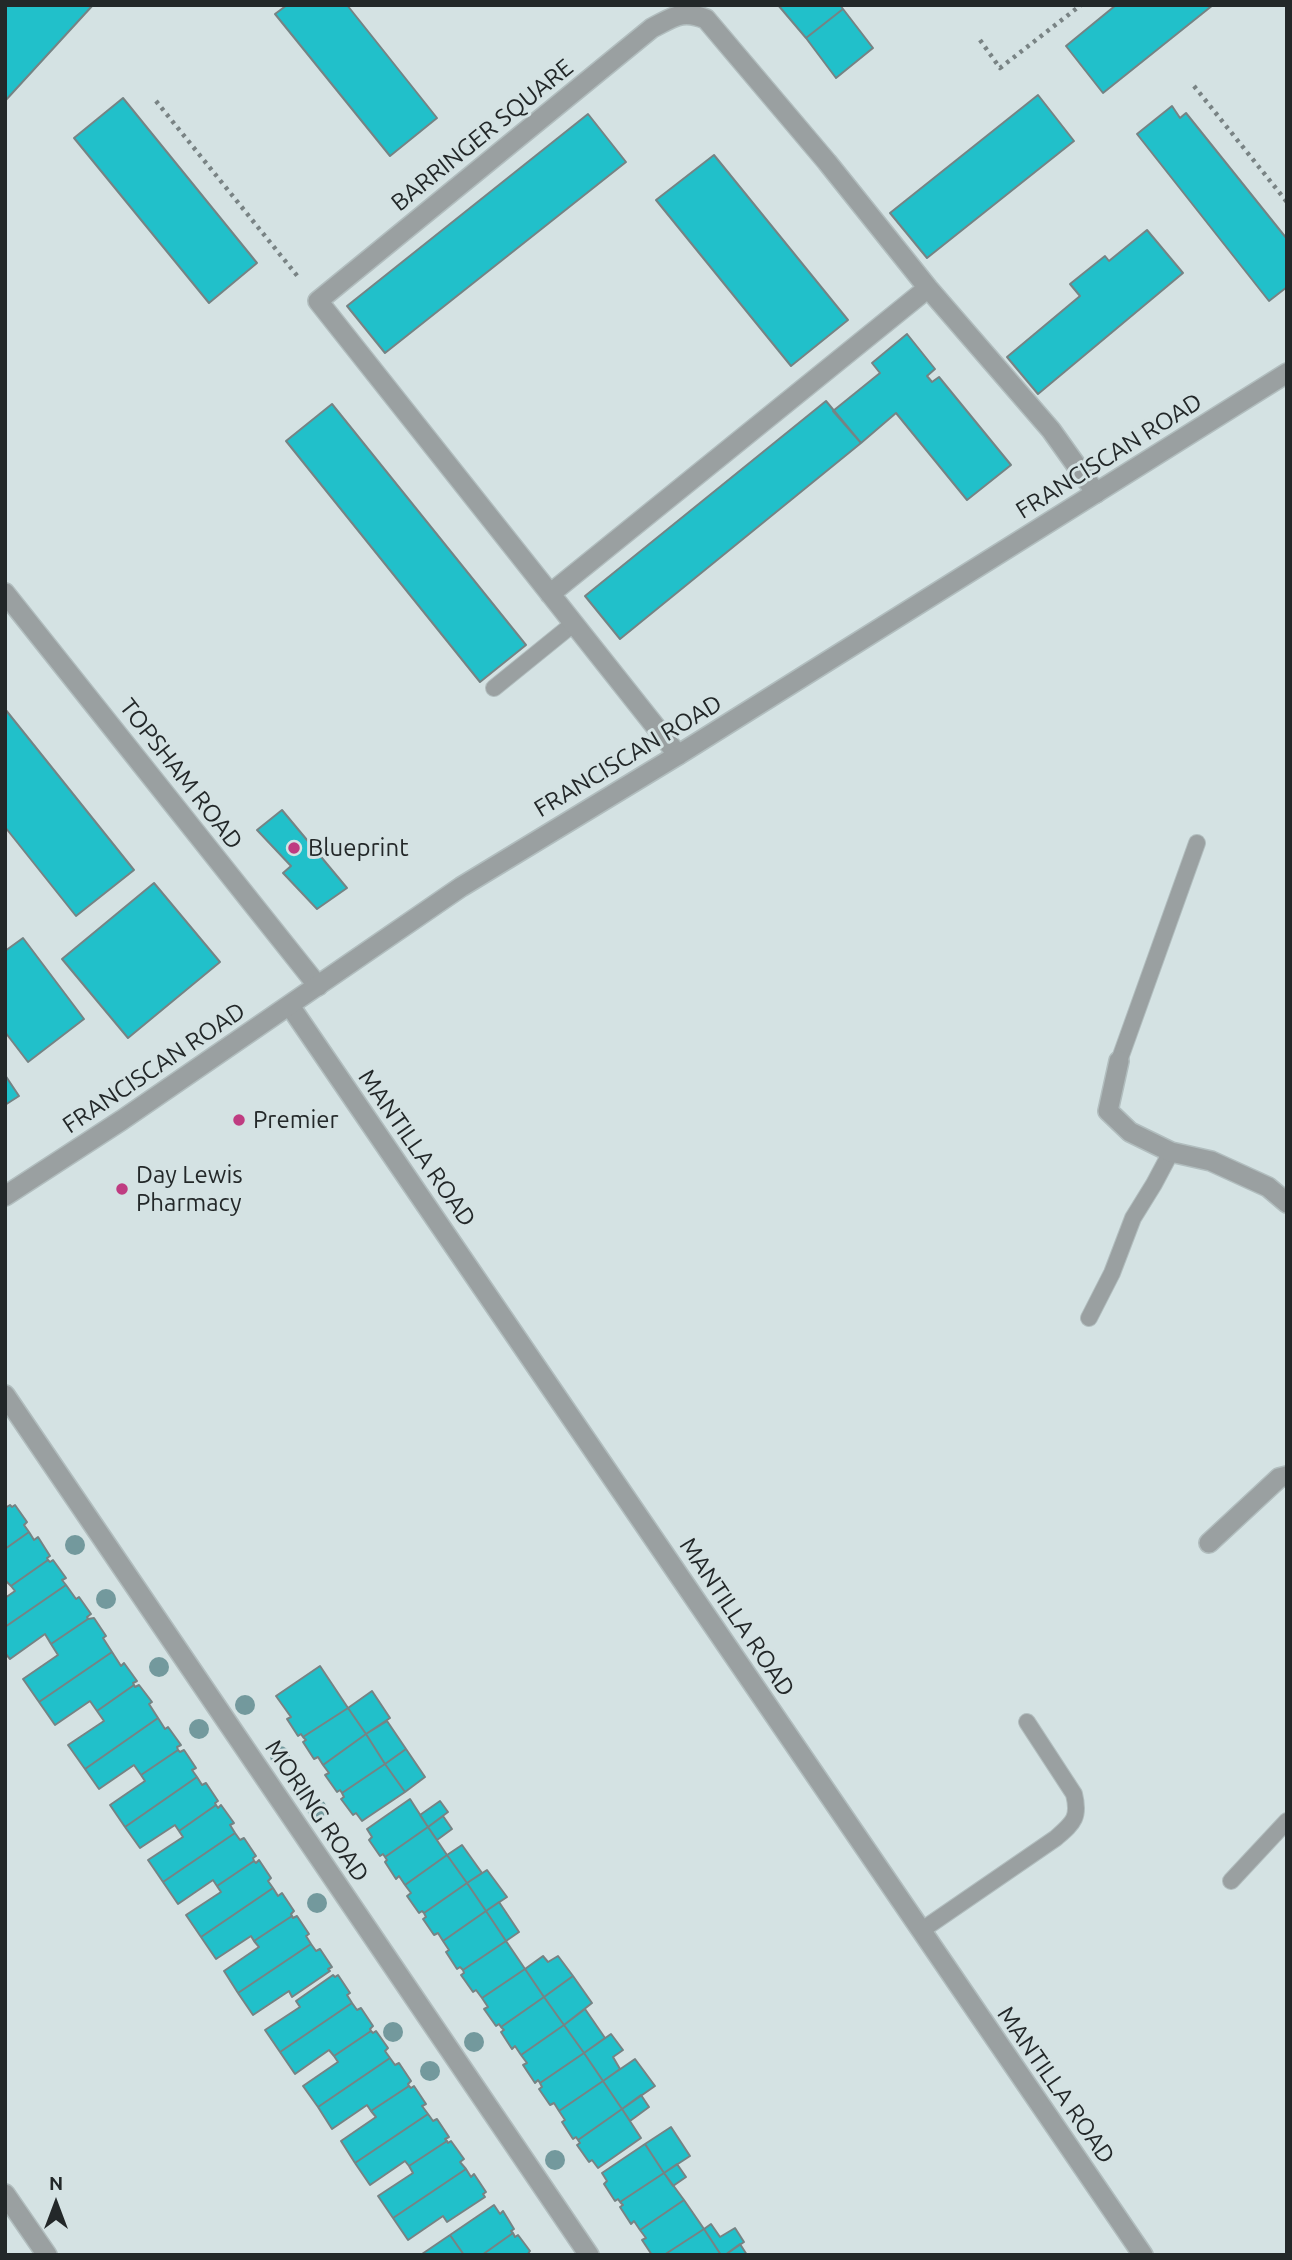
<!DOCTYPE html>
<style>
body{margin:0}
#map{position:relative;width:1292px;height:2260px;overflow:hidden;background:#d4e2e3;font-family:Ubuntu,sans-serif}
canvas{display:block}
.frame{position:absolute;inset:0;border:7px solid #232829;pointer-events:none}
.north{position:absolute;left:21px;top:2169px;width:70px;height:70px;-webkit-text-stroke:5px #d4e2e3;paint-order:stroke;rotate:0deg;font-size:19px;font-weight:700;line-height:28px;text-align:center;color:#232829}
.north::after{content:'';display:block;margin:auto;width:24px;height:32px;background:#232829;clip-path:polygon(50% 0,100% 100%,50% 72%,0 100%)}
</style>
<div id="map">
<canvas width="1292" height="2260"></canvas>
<div class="frame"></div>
<div class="north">N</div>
</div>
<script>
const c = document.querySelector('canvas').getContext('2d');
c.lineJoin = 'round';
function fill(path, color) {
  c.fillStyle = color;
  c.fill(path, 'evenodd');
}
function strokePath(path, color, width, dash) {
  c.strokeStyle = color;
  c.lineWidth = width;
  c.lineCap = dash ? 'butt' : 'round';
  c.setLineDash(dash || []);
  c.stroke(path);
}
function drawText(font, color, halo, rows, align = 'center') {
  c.font = font + ' Ubuntu,sans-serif';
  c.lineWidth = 6;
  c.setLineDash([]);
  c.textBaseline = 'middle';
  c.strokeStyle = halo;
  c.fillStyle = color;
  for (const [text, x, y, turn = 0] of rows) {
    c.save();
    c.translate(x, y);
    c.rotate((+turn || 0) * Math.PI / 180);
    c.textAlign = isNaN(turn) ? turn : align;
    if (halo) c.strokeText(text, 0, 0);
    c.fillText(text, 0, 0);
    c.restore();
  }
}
const building = new Path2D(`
 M5,5H93L5,101Z
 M287,5H347L437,118L390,156L275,14Z
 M778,5H840L843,9L806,38Z
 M1116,5H1213L1103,93L1066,46Z
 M843,9L873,48L836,78L806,38Z
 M1038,95L1074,141L927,258L890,213Z
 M123,98L257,263L209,303L74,138Z
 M1172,106L1180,118L1186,113L1287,239V287L1269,301L1137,134Z
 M588,114L626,162L385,353L347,306Z
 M714,155L848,320L791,366L656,200Z
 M1147,230L1183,273L1038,394L1007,357L1080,296L1070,284L1105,256L1109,261Z
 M907,334L935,369L927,376L932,382L939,377L1011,465L967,500L896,413L861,443L833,411L880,373L872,363Z
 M826,401L861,443L620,639L585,596Z
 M332,404L526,645L480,682L286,441Z
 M5,709L134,870L76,916L5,827Z
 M282,810L347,888L317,909L283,873L291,866L257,830Z
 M154,883L220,962L128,1038L62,959Z
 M23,938L84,1019L28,1062L5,1032V951Z
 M5,1075L19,1096L5,1105Z
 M10,1505L12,1507L15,1505L27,1522L24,1525L29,1532L5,1549V1508Z
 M29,1532L34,1540L38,1537L50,1556L47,1558L48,1560L11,1586L5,1580V1549Z
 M48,1560L50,1562L53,1560L66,1578L62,1580L66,1585L5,1627V1598L15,1591L11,1586Z
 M66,1585L76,1599L79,1597L91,1614L87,1617L88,1619L51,1644L45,1634L10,1659L5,1653V1627Z
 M94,1618L106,1636L103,1638L112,1652L39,1702L23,1679L58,1655L51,1644L88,1619Z
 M112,1652L121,1666L124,1663L137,1681L133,1683L134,1685L97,1711L90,1701L55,1725L39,1702Z
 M320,1666L348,1708L303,1737L301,1734L298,1736L287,1719L291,1717L276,1696Z
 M134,1685L135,1687L139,1685L152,1702L149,1704L158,1718L85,1769L68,1745L104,1721L97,1711Z
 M372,1691L390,1718L366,1734L348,1708Z
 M348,1708L366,1734L323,1765L318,1757L314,1759L303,1742L306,1740L303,1737Z
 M158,1718L165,1729L168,1727L181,1745L177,1747L178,1750L141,1775L134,1765L99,1789L85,1769Z
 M387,1721L406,1749L385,1764L366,1734Z
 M366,1734L385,1764L342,1793L340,1790L337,1792L325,1775L329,1773L323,1765Z
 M406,1749L425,1777L405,1792L385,1764Z
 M178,1750L180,1752L184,1750L196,1768L192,1770L197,1777L125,1827L110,1805L145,1781L141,1775Z
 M385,1764L405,1792L362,1821L356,1813L353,1815L341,1799L344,1797L342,1793Z
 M197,1777L202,1785L206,1783L218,1801L215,1803L216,1805L179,1831L175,1825L140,1848L125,1827Z
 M410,1799L428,1827L385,1857L383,1854L380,1856L369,1840L372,1837L367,1829Z
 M440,1801L448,1812L428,1827L420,1815Z
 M216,1805L218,1808L221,1805L234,1823L230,1825L235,1833L163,1882L148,1860L183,1837L179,1831Z
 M443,1816L452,1829L437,1840L428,1827Z
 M428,1827L447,1855L405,1885L399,1876L396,1879L385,1862L387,1860L385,1857Z
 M235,1833L240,1840L244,1838L256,1856L253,1858L254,1861L217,1886L213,1880L178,1904L163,1882Z
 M462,1845L482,1873L467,1883L447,1855Z
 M447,1855L467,1883L424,1913L422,1911L419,1913L407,1896L411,1893L405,1885Z
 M259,1860L271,1878L268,1881L273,1888L201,1937L186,1915L221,1892L217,1886L254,1861L256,1863Z
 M487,1870L507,1897L486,1911L467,1883Z
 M467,1883L486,1911L443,1941L438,1933L434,1935L423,1919L426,1917L424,1913Z
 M273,1888L278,1896L282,1893L294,1911L291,1914L292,1916L254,1941L251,1936L216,1959L201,1937Z
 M499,1902L519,1932L506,1941L486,1911Z
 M486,1911L506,1941L463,1970L460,1967L457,1969L446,1952L449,1950L443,1941Z
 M292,1916L293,1918L297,1916L309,1934L306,1936L311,1944L238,1993L224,1971L259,1947L254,1941Z
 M506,1941L525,1969L482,1998L476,1990L473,1992L461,1975L464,1973L463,1970Z
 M311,1944L316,1951L320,1949L332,1967L328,1969L330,1971L292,1997L289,1991L253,2015L238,1993Z
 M543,1956L548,1962L558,1956L573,1976L544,1997L525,1969Z
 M525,1969L544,1997L501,2027L499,2024L496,2026L484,2009L488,2007L482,1998Z
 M333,1975L335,1977L338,1975L350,1993L347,1995L352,2003L280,2052L265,2030L300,2007L296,2001Z
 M573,1976L592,2003L564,2025L544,1997Z
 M544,1997L564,2025L521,2055L515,2046L512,2049L501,2032L504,2030L501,2027Z
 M352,2003L357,2010L361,2008L373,2026L370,2029L371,2031L334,2056L329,2050L295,2074L280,2052Z
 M585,2009L605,2038L584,2053L564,2025Z
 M564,2025L584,2053L540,2083L538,2080L535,2083L523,2065L527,2063L521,2055Z
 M371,2031L373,2033L376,2031L388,2048L385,2051L390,2058L318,2107L303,2086L338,2062L334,2056Z
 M611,2034L623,2050L613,2057L620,2069L603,2081L584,2053Z
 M584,2053L603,2081L559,2111L554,2103L550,2105L539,2089L542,2087L540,2083Z
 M390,2058L395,2065L399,2063L411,2081L408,2084L409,2086L371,2111L367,2105L332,2129L318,2107Z
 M635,2059L655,2086L622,2109L603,2081Z
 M603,2081L622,2109L578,2140L576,2137L573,2139L562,2122L565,2120L559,2111Z
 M409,2086L411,2088L414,2086L426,2104L422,2106L428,2114L355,2163L341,2141L376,2117L371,2111Z
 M641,2095L649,2107L630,2121L622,2109Z
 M622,2109L641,2138L598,2168L592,2160L589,2162L577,2145L580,2143L578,2140Z
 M428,2114L433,2121L437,2119L449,2137L445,2139L447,2141L409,2166L405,2161L370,2185L355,2163Z
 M671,2127L690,2156L664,2173L645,2144Z
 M447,2141L448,2143L451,2141L464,2159L460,2162L466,2169L393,2218L378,2196L413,2173L409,2166Z
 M645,2144L664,2173L620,2202L618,2199L615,2201L604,2184L607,2181L602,2173Z
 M677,2164L686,2177L673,2186L664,2173Z
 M466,2169L471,2177L474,2174L486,2192L483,2194L485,2197L447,2222L443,2216L408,2240L393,2218Z
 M664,2173L684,2200L640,2230L634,2221L631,2224L620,2207L623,2205L620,2202Z
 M684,2200L704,2229L664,2255H652L642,2240L646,2238L640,2230Z
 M494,2205L500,2214L503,2211L514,2229L511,2231L513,2233L482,2255H464L450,2235Z
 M711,2224L720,2237L735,2228L744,2242L725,2255H721L704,2229Z
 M704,2229L721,2255H664Z
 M513,2233L515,2237L518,2235L530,2251L527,2255H482Z
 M450,2235L464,2255H422V2254Z
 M740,2244L747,2255H725Z`);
fill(building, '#21c0ca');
strokePath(building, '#768384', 2);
const service = new Path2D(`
 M494,688L573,624
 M1119,1061L1197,843
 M1089,1318L1112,1273L1133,1218L1154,1184L1171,1152
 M1231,1881L1287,1821
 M922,1930L1056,1838C1073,1823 1080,1818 1074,1794L1027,1722`);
const minor = new Path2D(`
 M5,593L318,986
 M550,594L928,288
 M678,755L318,301L652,28C674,17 682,9 706,19L827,162L928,288L1051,430L1096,493
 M290,1006L1143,2255
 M1119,1061L1108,1111L1130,1132L1171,1152L1211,1161L1268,1187L1287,1203
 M5,1395L589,2255
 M1209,1543L1279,1478L1287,1476
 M5,2194L47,2255`);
const tertiary = new Path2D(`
 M5,1196L122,1120L461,887L678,755L1287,373`);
strokePath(service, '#b1bdbe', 18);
strokePath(minor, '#b1bdbe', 22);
strokePath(tertiary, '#b1bdbe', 22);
strokePath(new Path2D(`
 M980,40L1000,68L1081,5
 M1194,86L1287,202
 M156,101L299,278`), '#798384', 4.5, [3.5, 5]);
strokePath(service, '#9aa0a1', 16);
strokePath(minor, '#9aa0a1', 19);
strokePath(tertiary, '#9aa0a1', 19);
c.fillStyle = '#73999d';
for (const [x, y] of [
 [75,1545],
 [106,1599],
 [159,1667],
 [245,1705],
 [199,1729],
 [280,1756],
 [317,1809],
 [317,1903],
 [393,2032],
 [474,2042],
 [430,2071],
 [555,2160]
]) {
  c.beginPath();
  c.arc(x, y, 10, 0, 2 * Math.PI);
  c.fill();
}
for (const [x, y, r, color] of [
 [294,848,7,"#bf3c81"],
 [239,1120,7,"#bf3c81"],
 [122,1189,7,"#bf3c81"]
]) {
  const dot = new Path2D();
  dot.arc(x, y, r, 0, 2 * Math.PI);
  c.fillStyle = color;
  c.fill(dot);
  strokePath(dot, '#d4e2e3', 2.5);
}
drawText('24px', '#232829', '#d4e2e3', [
 ["BARRINGER SQUARE",482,135,-39],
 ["FRANCISCAN ROAD",1109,456,-32],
 ["FRANCISCAN ROAD",628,756,-31],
 ["TOPSHAM ROAD",181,774,52],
 ["FRANCISCAN ROAD",154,1068,-34],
 ["MANTILLA ROAD",417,1148,55],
 ["MANTILLA ROAD",737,1617,56],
 ["MORING ROAD",317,1811,56],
 ["MANTILLA ROAD",1056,2085,55]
]);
drawText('24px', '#232829', '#d4e2e3', [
 ["Blueprint",308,848],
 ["Premier",253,1120],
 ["Day Lewis",136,1175],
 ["Pharmacy",136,1203]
], 'left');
</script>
